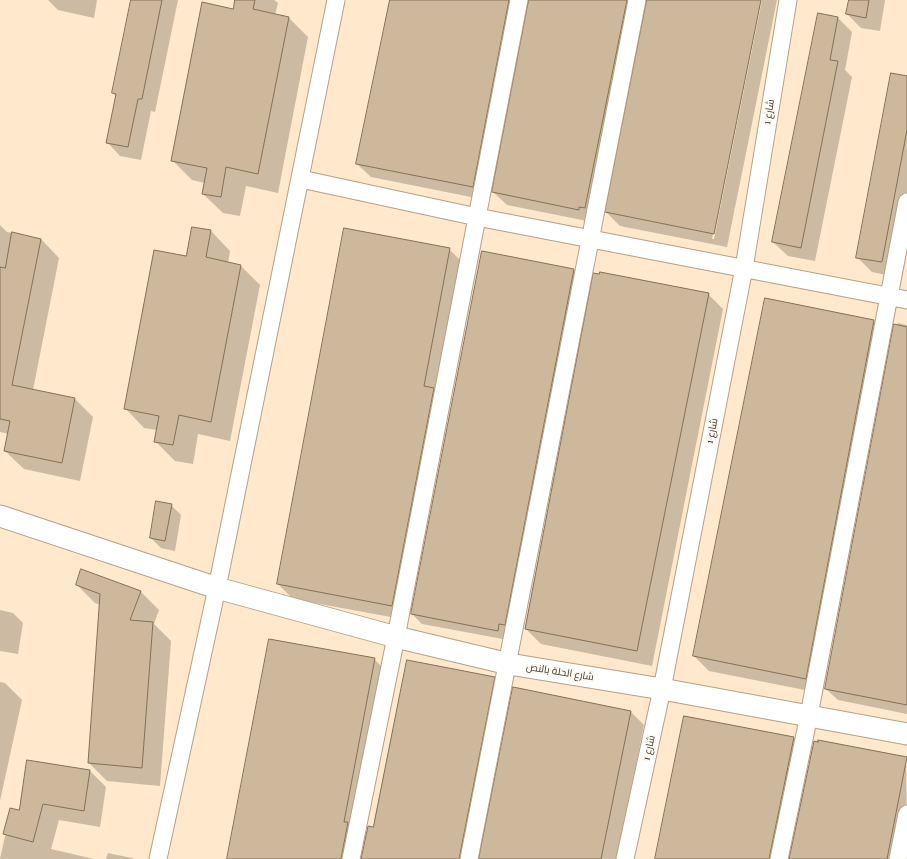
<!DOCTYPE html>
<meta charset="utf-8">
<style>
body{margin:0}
canvas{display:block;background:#ffe8cb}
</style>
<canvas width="907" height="859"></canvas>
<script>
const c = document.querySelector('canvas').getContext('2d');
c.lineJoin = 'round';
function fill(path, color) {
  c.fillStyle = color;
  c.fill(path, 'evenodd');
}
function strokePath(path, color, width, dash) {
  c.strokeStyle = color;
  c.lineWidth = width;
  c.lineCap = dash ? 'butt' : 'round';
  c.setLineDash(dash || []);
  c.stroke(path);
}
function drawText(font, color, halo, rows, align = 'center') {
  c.font = font + ' "Playfair Display",Cairo,serif';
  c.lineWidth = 4;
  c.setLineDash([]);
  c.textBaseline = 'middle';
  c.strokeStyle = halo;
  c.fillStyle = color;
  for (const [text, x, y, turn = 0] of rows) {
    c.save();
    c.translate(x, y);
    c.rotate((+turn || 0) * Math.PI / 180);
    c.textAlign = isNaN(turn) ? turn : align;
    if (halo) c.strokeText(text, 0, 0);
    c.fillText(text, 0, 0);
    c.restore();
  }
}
fill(new Path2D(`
 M48,0H97L94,18L58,10Z
 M133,0H178L155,112L151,111L141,160L120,156L107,142L116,96L113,93Z
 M236,0H274L278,3L275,15L289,18L308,37L278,193L246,186L240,216L223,213L203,194L205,183L192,180L172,160L234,10Z
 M390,0H760L712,239H714L762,0H777L727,247L620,226L606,212L647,5L643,6L592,222L507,205L493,192L530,3L522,12L486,200L371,177L357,164Z
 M850,0H885L880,31L861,28L847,14Z
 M838,18L852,32L845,70L852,77L815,261L788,256L773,242Z
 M907,77V221L896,277L872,272L857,257Z
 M0,225L7,232L41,239L59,258L33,390L75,399L93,417L80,481L24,469L5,451L9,434L0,432Z
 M211,231L230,251L228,263L241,266L260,285L230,441L198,434L193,464L175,461L155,441L157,430L144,428L125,408Z
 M449,249L464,264L407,620L293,599L278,584Z
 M573,270L583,280L508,640L422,624L412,614Z
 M600,275L708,294L723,309L652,666L541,644L526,629Z
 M874,321L889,336L820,693L709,671L694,656Z
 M898,323L907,325V714L838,700L826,689Z
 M171,505L181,515L175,551L161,548L151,538Z
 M77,585L140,591L159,610L154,624L171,641L160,786L107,781L89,763L100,605L95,603Z
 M0,610L13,613L23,623L18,654L0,651Z
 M374,659L388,673L357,859H228Z
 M494,678L508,692L475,859H361L374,828Z
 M0,682L5,683L22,700L0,801Z
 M514,688L631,712L644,725L617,859H480Z
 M794,738L806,751L784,859H656Z
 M906,757L907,833L902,859H790Z
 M28,761L90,771L106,787L100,827L59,820L51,849L94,859H0L11,809L20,811Z
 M108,853L132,858L134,859H106Z`), '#0003');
const building = new Path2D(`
 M131,0H162L142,99H138L128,147L106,143L116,94L112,93Z
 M235,0H255L253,9L289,17L258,174L226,167L221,197L202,194L207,168L171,161L202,2L233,9Z
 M390,0H509L473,187L356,164Z
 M529,0H627L585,208L579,207V210L492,192Z
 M647,0H761L714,234L605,212Z
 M849,0H869L866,18L846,14Z
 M818,13L838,17L830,60L838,61L801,248L772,242Z
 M891,73L907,76V130L882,262L856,258Z
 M192,227L211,230L206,257L241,265L211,422L179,415L173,445L154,442L159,416L124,409L154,250L186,256Z
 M344,228L450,248L424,386L434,388L392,606L277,584Z
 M12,232L41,239L12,385L75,398L62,463L4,451L10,421L0,419V267L5,268Z
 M482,251L574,269L505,625L499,624L498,631L411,614Z
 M600,272L709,293L637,651L525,629L593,273L599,274Z
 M765,298L874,320L806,679L693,656Z
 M894,324L907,327V705L825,689Z
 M156,501L172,504L165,541L150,538Z
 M81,569L141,591L130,620L153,622L142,768L88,763L100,594L76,585Z
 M269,639L375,658L344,822H348L341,859H227Z
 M407,660L495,677L459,859H361L368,826L373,827Z
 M513,687L631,711L601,859H479Z
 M684,716L794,737L769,859H655Z
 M818,740L907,757L887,859H789L814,741L818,742Z
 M27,760L90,770L84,811L43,804L33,842L3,834L10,808L19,810Z`);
fill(building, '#cdb89c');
strokePath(building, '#847056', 1);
const minor = new Path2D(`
 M301,179L477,217L907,300
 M158,859L217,588L336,0
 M351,859L396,637L519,0
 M469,859C527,573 579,286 637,0
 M625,859L662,689L744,268L788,0
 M779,859L809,715L907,202
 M898,859L907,814`);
const tertiary = new Path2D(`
 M0,516L217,588L396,637L509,664L662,689L907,734`);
strokePath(minor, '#b6a185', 19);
strokePath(tertiary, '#b6a185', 23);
strokePath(minor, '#fff', 17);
strokePath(tertiary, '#fff', 21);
drawText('10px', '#3e362a', '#fdf9f3', [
 ["شارع 1",769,112,-81],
 ["شارع 1",712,431,-79],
 ["شارع الحلة بالنص",560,672,9],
 ["شارع 1",649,748,-77]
]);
</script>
